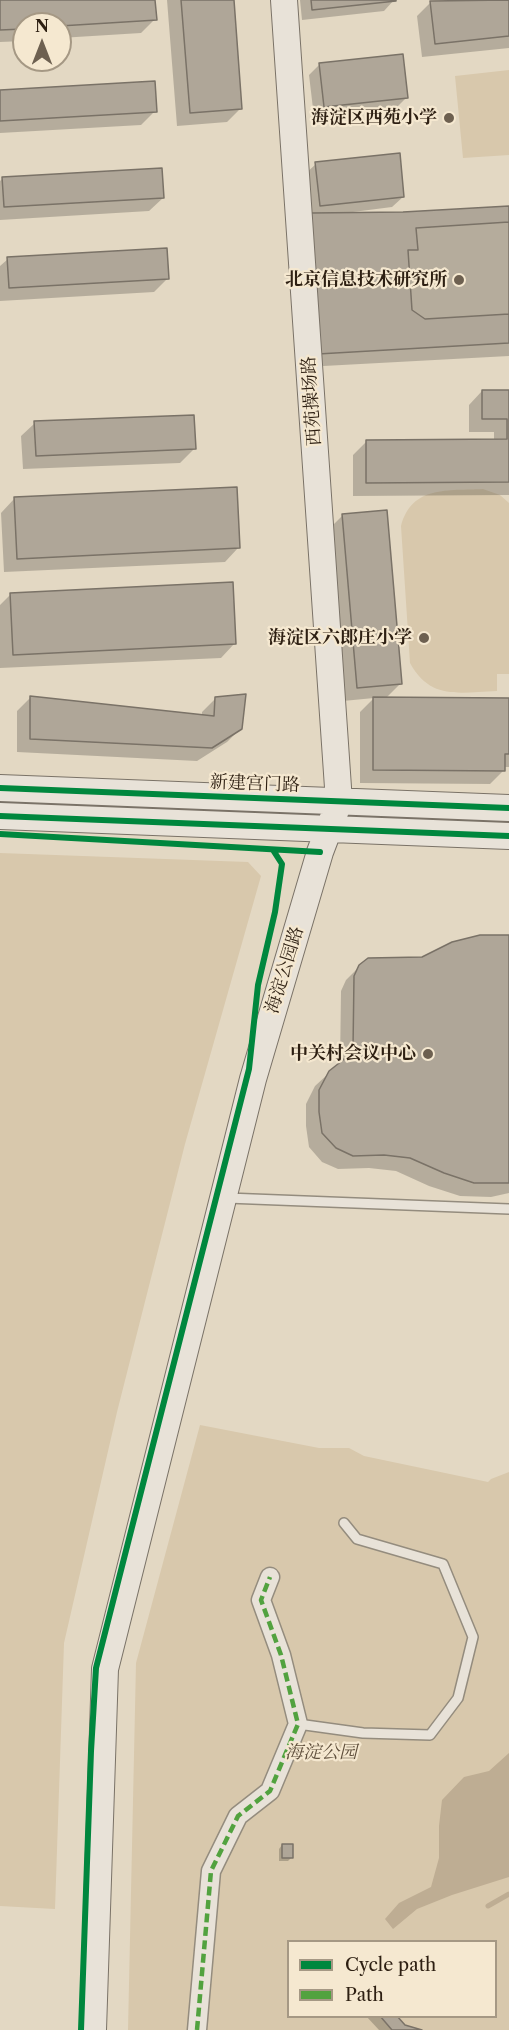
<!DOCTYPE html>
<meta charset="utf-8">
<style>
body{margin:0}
#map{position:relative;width:509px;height:2030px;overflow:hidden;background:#e3d8c3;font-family:"Libre Caslon Text",serif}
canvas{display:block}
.legend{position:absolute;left:287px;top:1940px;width:210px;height:78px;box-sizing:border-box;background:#f5e8d0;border:2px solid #a59884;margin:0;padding:8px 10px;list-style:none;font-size:18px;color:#2d1f12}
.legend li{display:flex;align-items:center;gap:12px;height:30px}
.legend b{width:30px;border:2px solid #a59884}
.north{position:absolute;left:12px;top:12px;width:60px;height:60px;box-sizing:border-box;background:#f5e8d0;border:2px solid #a59884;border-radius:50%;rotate:0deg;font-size:16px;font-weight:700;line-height:24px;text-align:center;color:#2d1f12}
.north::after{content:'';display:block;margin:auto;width:21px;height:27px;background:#6d6050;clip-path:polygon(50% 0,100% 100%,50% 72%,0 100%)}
</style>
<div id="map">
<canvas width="509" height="2030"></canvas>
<ul class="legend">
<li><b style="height:8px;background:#00873e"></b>Cycle path</li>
<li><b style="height:8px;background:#52a23f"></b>Path</li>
</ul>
<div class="north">N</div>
</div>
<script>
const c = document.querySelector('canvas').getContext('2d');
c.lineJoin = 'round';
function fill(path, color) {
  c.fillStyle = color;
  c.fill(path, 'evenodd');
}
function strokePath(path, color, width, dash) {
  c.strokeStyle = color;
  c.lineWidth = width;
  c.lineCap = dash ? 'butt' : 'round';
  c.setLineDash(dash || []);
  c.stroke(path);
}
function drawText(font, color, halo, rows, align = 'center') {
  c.font = font + ' "Libre Caslon Text","Noto Serif SC",serif';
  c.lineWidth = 4.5;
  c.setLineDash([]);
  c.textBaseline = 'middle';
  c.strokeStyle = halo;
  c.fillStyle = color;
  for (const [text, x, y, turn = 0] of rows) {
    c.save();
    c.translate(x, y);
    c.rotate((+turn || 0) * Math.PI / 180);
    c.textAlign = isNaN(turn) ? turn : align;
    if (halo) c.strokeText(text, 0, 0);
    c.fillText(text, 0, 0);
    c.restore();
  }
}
fill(new Path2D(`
 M509,70V155L463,158L455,76Z
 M483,489L500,495L509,503V674H497V691C460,692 431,701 410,663L401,526C412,485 448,491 483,489Z
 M0,853L248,862L261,876L185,1144L117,1412L64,1643L55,1909L0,1906Z
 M200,1425L319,1448H349L364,1456L488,1482L491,1479L509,1472V2030H128L136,1663ZM288,1942H496V2016H288Z`), '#d8c8ac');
fill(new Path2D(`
 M509,1753V1877L452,1895L417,1909L393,1929L385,1919L399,1903L431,1887L439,1858V1826L442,1800L464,1777L489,1771Z`), '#bead93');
fill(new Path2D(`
 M0,0H154L155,19L141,33L60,38V24H24V41L0,42Z
 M167,0H232L241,108L227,122L177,126Z
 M300,0H394L384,11L302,20Z
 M453,0H509V48L422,57L417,16L431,2Z
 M320,64L406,98L396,108L314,117L309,75Z
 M0,91L155,111L141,125L0,133Z
 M316,164L403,197L392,207L353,212V214L403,213L509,208V356L305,367V174Z
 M3,178L163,198L149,211L0,220V181Z
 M8,259L168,278L154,292L0,301V266Z
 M482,391H509V495L353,496V455L367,441H494V432H469V405Z
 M35,423L194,449L180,463L23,469L21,436Z
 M14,499L238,548L225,562L4,572L1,513Z
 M343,515L400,684L385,699H509V767H504V770L490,784L360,783V712L374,698L343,701L329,529Z
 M10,595L234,644L221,658L0,668V605Z
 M31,697L202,716V712L216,698L241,728L227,742L197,761L17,752V711Z
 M509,937V1193L491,1197L460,1196L429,1186L396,1171L369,1168L338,1169L322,1162L309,1147L306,1126V1104L315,1086L340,1063L341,991L346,980L360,966L422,959Z
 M282,1845L292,1857L288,1861H279V1849Z
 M366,2016H395L405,2026L417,2030H379Z`), '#0003');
strokePath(new Path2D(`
 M488,1906L509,1894`), '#bead93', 5);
const building = new Path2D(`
 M0,0H155L157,20L60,26V24H24V29L0,30Z
 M181,0H234L242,109L190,113Z
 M311,0H396V1L312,10Z
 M509,0V36L435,44L430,1Z
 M403,54L408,98L324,107L319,63Z
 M155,81L157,112L0,121V90Z
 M400,153L404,197L320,206L315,162Z
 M162,168L164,198L4,207L2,177Z
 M509,206V343L318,354L311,213L403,212Z
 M509,222V314L425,319L412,310L408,250H418L416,228Z
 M167,248L169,279L9,288L7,257Z
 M482,390H509V482L366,483V440L507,439V419H482Z
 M194,415L196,449L36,456L34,421Z
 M237,487L240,548L17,559L14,497Z
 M387,510L402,684L357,688L342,514Z
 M233,582L236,644L13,655L10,593Z
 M246,694L242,729L212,748L30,739V696L214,716L215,697Z
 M373,697L509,698V754H505V771L373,770Z
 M480,935H509V1183H474L444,1173L410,1158L384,1155L353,1156L336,1148L322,1133L319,1112V1090L329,1071L343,1060L353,1048L354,976L359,965L368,958L422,957L452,942Z
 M282,1844H293V1858H282Z
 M380,2016H397L405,2025L422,2030H392Z`);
fill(building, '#afa698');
strokePath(building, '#7a7267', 1.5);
const lane = new Path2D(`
 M227,1198L509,1209
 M298,1724L363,1733L430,1735L458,1698L473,1637L443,1564L357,1539L344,1523`);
const street = new Path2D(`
 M197,2030L211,1871L238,1816L270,1791L298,1724L281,1655L261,1600L270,1577`);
const secondary = new Path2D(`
 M0,788L509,808
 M0,816L509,836
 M93,2030L105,1669L253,1079L320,852L339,802L284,0`);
strokePath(lane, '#948c7e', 12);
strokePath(street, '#948c7e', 21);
strokePath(secondary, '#7a7267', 28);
strokePath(lane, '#e8e2d8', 9);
strokePath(street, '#e8e2d8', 18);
strokePath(secondary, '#e8e2d8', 26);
strokePath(new Path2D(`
 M197,2030L211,1871L238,1816L270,1791L298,1724L281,1655L261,1600L270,1577`), '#52a23f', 4.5, [9, 4.5]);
strokePath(new Path2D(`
 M0,788L509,808
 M0,816L509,836
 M0,834L320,852
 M81,2030L91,1751L96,1668L249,1069L258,985L275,912L282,864L273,850`), '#00873e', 6);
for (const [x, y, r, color] of [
 [449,118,6,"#6d6050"],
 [459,280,6,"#6d6050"],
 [424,638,6,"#6d6050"],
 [428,1054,6,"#6d6050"]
]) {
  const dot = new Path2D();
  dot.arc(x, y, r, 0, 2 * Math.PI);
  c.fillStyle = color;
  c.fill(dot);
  strokePath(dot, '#f5e8d0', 2);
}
drawText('bold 18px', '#2d1f12', '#f5e8d0', [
 ["海淀区西苑小学",437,118],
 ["北京信息技术研究所",447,280],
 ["海淀区六郎庄小学",412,638],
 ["中关村会议中心",416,1054]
], 'right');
drawText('18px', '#2d1f12', '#f5e8d0', [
 ["西苑操场路",312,401,-94],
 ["新建宫门路",255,784,2],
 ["海淀公园路",285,970,-73]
]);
drawText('italic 18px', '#5e4e3b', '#f5e8d0', [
 ["海淀公园",321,1753]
]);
</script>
